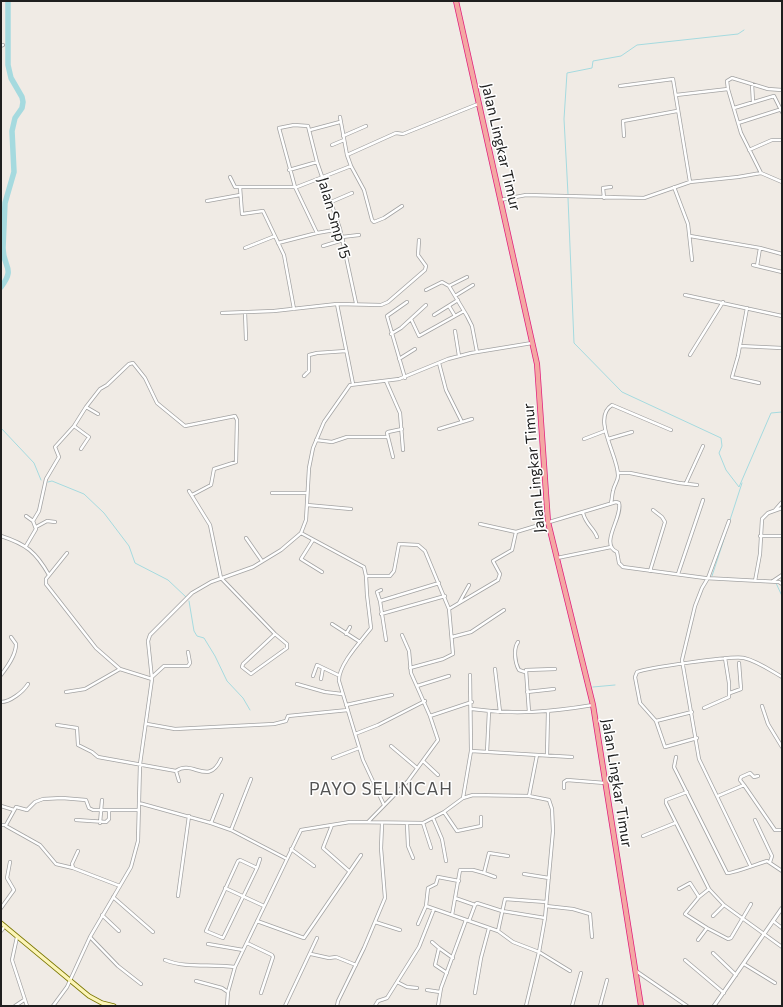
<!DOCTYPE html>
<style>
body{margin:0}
#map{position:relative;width:783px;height:1007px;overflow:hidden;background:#f0ebe5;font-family:Commissioner,sans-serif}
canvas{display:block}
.frame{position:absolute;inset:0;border:2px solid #1f1f1f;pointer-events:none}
</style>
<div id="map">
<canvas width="783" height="1007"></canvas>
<div class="frame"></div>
</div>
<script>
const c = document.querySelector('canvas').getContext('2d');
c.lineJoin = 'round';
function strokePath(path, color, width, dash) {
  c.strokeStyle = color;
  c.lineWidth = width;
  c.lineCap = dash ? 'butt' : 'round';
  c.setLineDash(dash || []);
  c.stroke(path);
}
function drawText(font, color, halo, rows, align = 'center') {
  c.font = font + ' Commissioner,sans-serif';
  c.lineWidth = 3;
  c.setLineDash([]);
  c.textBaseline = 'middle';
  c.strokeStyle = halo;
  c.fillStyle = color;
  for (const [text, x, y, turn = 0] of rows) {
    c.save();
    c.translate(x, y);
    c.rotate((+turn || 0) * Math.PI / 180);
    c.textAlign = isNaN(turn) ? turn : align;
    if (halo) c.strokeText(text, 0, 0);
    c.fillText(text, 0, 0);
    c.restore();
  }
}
strokePath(new Path2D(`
 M568,194L564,119L567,73L592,68L593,61L621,56L637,45L738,34L744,30
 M568,198L574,343L622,392L721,438L722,446L719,453L726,470L739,487L771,413L782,412
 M1,428L34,463L41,480
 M48,482L52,481L84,494L104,513L129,546L135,563L168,580L186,597
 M730,520L742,483
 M712,576L726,533
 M776,583L782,596
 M189,601L194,631L197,636L204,638L215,656L227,681L243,698L250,710
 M593,687L615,685`), '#a5dadf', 1);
strokePath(new Path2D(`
 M1,287C16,267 3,268 3,248L5,203L14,172L12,131L15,118L22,108L23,102L22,97L11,78L8,65V1`), '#a5dadf', 5.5);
const minor = new Path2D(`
 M1,46L3,45
 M752,84L753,102
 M620,86L673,79L690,182
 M728,89L727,81L732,78L768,89L782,90
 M676,95L728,89L741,133L761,173
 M734,108L774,96L782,112
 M340,117L347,155L351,166
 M738,123L782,109
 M310,130L340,122
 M343,136L366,126
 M624,136L623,121L677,111
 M332,145L344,140
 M749,150L772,140H782
 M347,155L396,133L403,134L478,104
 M317,162L308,126L294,125L279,128L295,187L317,233L340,229
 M289,170L317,162L340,229L356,303
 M230,177L235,187H297L351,166L364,190L372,220L374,222L384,218L402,206
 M240,187L242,214L263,211L284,255L294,309
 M674,187L688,224L692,260
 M604,198L603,188L611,187
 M500,200L526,195L644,198L690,182L738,177L761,173L782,182
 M207,201L240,195
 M331,202L352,193
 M690,236L760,248L757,266
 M342,237L359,235
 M278,243L317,233
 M323,246L343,240
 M245,248L275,236
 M760,248L782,254
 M753,265L782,272
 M449,286L467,277
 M426,290L442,282L449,286L467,316L472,326L477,352
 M685,295L782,316
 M455,296L473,285
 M449,306L455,316
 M747,308L738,356L732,377L759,383
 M245,312L246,339
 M222,313L274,311L337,304
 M434,315L458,300
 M411,319L419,336L464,311
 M455,331L459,356
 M391,334L401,328L426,305
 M740,346L782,348
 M690,355L723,302
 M399,359L415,349
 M439,363L446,390L462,422
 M304,376L309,371V355L317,353L346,351
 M405,378L387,316L407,302
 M386,381L400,413L403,450
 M353,384L337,304L381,305L388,302L425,270L426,266L418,255L419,240
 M98,414L86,407L100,389L107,385L129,364L133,363L145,378L157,403L185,426L235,416L237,420L236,462L214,469L211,485L192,495
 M74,426L86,407
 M439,429L472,419
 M584,439L605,431
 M608,439L632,432
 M316,440L332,442L347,437H388
 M393,457L387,433L388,432L402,429
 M618,473H630L679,483L697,485
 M686,483L703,446
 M189,491L210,525L221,578L275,634L287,644V648L255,671L251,674L242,667L243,664L275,634
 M272,493H307
 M611,503C612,499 612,495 613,491C614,485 618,481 618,476C619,457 591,418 612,405L671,430
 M307,505L351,509
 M775,510L782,502
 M583,513C586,525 594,528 597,537
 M26,516L33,521L36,529L26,546
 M33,521L39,511L46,479L59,457L55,447L74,426L89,437L81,449
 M729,521L708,578L702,588L695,606L682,660L699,759L750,865
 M480,524L516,532
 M36,527L47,521L55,522
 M301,533L364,567L366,576
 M1,536C26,544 36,552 49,575
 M760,536H782
 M246,538L262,561
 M313,540L301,559L322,572
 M67,553L46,579V584L96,648L120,669L152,679
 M557,558L611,547
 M650,571L665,522L662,517L653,510
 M678,574L703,500
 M755,581L760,554L762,519L768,513L782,508
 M773,581L782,575
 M380,601L377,592L381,590
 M459,603L469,585
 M381,614L445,596
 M332,624L360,642
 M346,634L350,627
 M452,637L471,632L504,610
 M386,640L380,601L439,583
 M518,642C513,649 515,663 519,670L525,672
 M410,668L443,659L453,654L449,609L498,580L500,574L493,561L512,550L516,532L616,502L619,503C623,517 599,544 617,552L619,563L623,567L705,578L779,582L782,584
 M495,669L500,712
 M1,675C8,666 16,655 16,644L11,637
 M313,676L317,665L338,675
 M152,677L164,666H188L190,663L188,652
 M321,679L323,668
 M297,684L325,692L342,694
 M417,686L449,676
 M66,692L85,689L120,669
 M527,692L554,689
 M730,693L741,689L739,663
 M1,702C10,702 23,692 28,684
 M346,705L392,695
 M762,706L768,724L782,747
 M704,708L729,697V683L725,658
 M472,709C514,715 551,712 593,705
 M529,712L526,670L555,669
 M692,712L656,721L640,703L635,677L637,672C647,668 734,655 744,658C757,661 770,670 782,677
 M430,716L472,702
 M656,721L665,747L697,738
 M147,724L175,729L274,724L286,721L288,716L348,710
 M57,725L77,728L78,745L92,752L98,757L176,771L179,781
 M355,734L378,725L425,701
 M391,746L417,768
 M471,751L572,757
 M487,752L489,711
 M547,755L548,712
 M676,757L674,767L727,873C731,874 760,863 767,861L782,871
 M333,758L359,748
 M423,761L438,775
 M176,771C193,759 208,787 221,759
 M744,785L740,780L741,777L750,773L754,777L758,776
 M564,788V782L567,780L605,783
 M687,792L666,800V803L709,889L724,905L782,947
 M529,796L537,755
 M718,796L744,785L775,830H782
 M463,798L471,751L470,675
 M139,803L211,823L231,830L285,858
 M384,805L363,760L339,681C338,665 361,641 371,628L367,595L366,576H390L394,571L399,544L418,545L425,551L449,609
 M1,806L14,810
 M444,812L457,831L481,826V817
 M433,818L442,839L446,861
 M76,820L106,822L109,819V810
 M755,820L772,856L770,862
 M368,822L408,781L438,740L430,716L411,673L409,651L402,635
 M100,823L102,800
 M211,823L222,795
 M423,823L431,848
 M407,824L408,846L413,858
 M1,825H6L16,807L27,810L35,802L43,799L62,798L86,800L89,808L93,810H139
 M332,825L323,848L349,871
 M6,826L40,845L56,864L73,868
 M231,830L251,779
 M643,836L675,823
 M291,849L314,866
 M78,851L72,864L73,868L120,886
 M240,860L257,868L223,938L206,931L238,861Z
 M257,868L260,859
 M484,873L495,877
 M524,874L549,878
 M225,888L264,906
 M679,889L690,883L699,897
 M709,889L699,897L685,914L707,928L728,939L731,938L751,904
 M178,896L189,816
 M113,897L153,932
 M455,898L475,905L477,903L480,904L502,911L545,918
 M426,906L428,888L436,884L438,877L459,881
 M546,906L573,909L590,914L592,937
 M1,908L14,890L7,878L10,862
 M102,915L119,931
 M452,915L460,870H473L484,873L489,853L508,856
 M713,916L724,905
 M257,921L304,938L361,855
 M469,921L475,905
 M773,921L782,928
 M375,922L400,930
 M418,924L426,906L498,931L513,942L539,952L570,971
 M1,931L5,926
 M498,931L505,899L546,902
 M17,937L12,960L27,1006
 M90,937L118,966L141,984
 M698,940L707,928
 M432,942L439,948L435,965L447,973
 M247,943L272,955L273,957L261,993
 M208,944L243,950
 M439,948L453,958
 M713,953L736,975
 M311,954L329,958L336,957L356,965
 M165,960C187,969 212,963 235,967
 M685,960L724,993
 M744,964L775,983
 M636,971L687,1006
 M196,981L222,988L228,992
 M397,982L407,987L417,988
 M427,990L440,992
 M475,993L481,958L489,928
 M15,1006L24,1000
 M53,1006L67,987L90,937L131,867L138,841L140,764L152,679L148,641L150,635L192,593L211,582L253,567L281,550L301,533L306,520L309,468L313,448L324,422L350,385L399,379L448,359L471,353L532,343
 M227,1006L228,992L235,967L301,830L350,822L423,823L444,812L463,798L473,795L529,796L549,800L552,809L553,831L545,918L539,952L526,1006
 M285,1006L317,938
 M337,1006L338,1001L364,948L385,898L381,848L382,824
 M375,1006L378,1001L387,998L419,947L434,909
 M438,1006L441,988L466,920
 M572,1006L581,973
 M600,1006L607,980`);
const tertiary = new Path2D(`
 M714,1006L782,908`);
const secondary = new Path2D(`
 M1,923L89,996L102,1003L114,1006`);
const trunk = new Path2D(`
 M456,1L537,364L548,522L593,705L641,1006`);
strokePath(minor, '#a3a3a3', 4);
strokePath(tertiary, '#a3a3a3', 4.5);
strokePath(secondary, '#7b7701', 5);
strokePath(trunk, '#e1207d', 6);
strokePath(minor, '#fff', 2.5);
strokePath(tertiary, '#fff', 3);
strokePath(secondary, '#fcf5b8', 3.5);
strokePath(trunk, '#f4a8a3', 4.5);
drawText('15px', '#1f1f1f', '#fff', [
 ["Jalan Lingkar Timur",501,147,77],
 ["Jalan Smp 15",334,218,74],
 ["Jalan Lingkar Timur",534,468,-95],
 ["Jalan Lingkar Timur",617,783,81]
]);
c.letterSpacing = '1px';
drawText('17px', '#525252', '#fff', [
 ["PAYO SELINCAH",381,789]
]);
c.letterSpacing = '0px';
</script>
